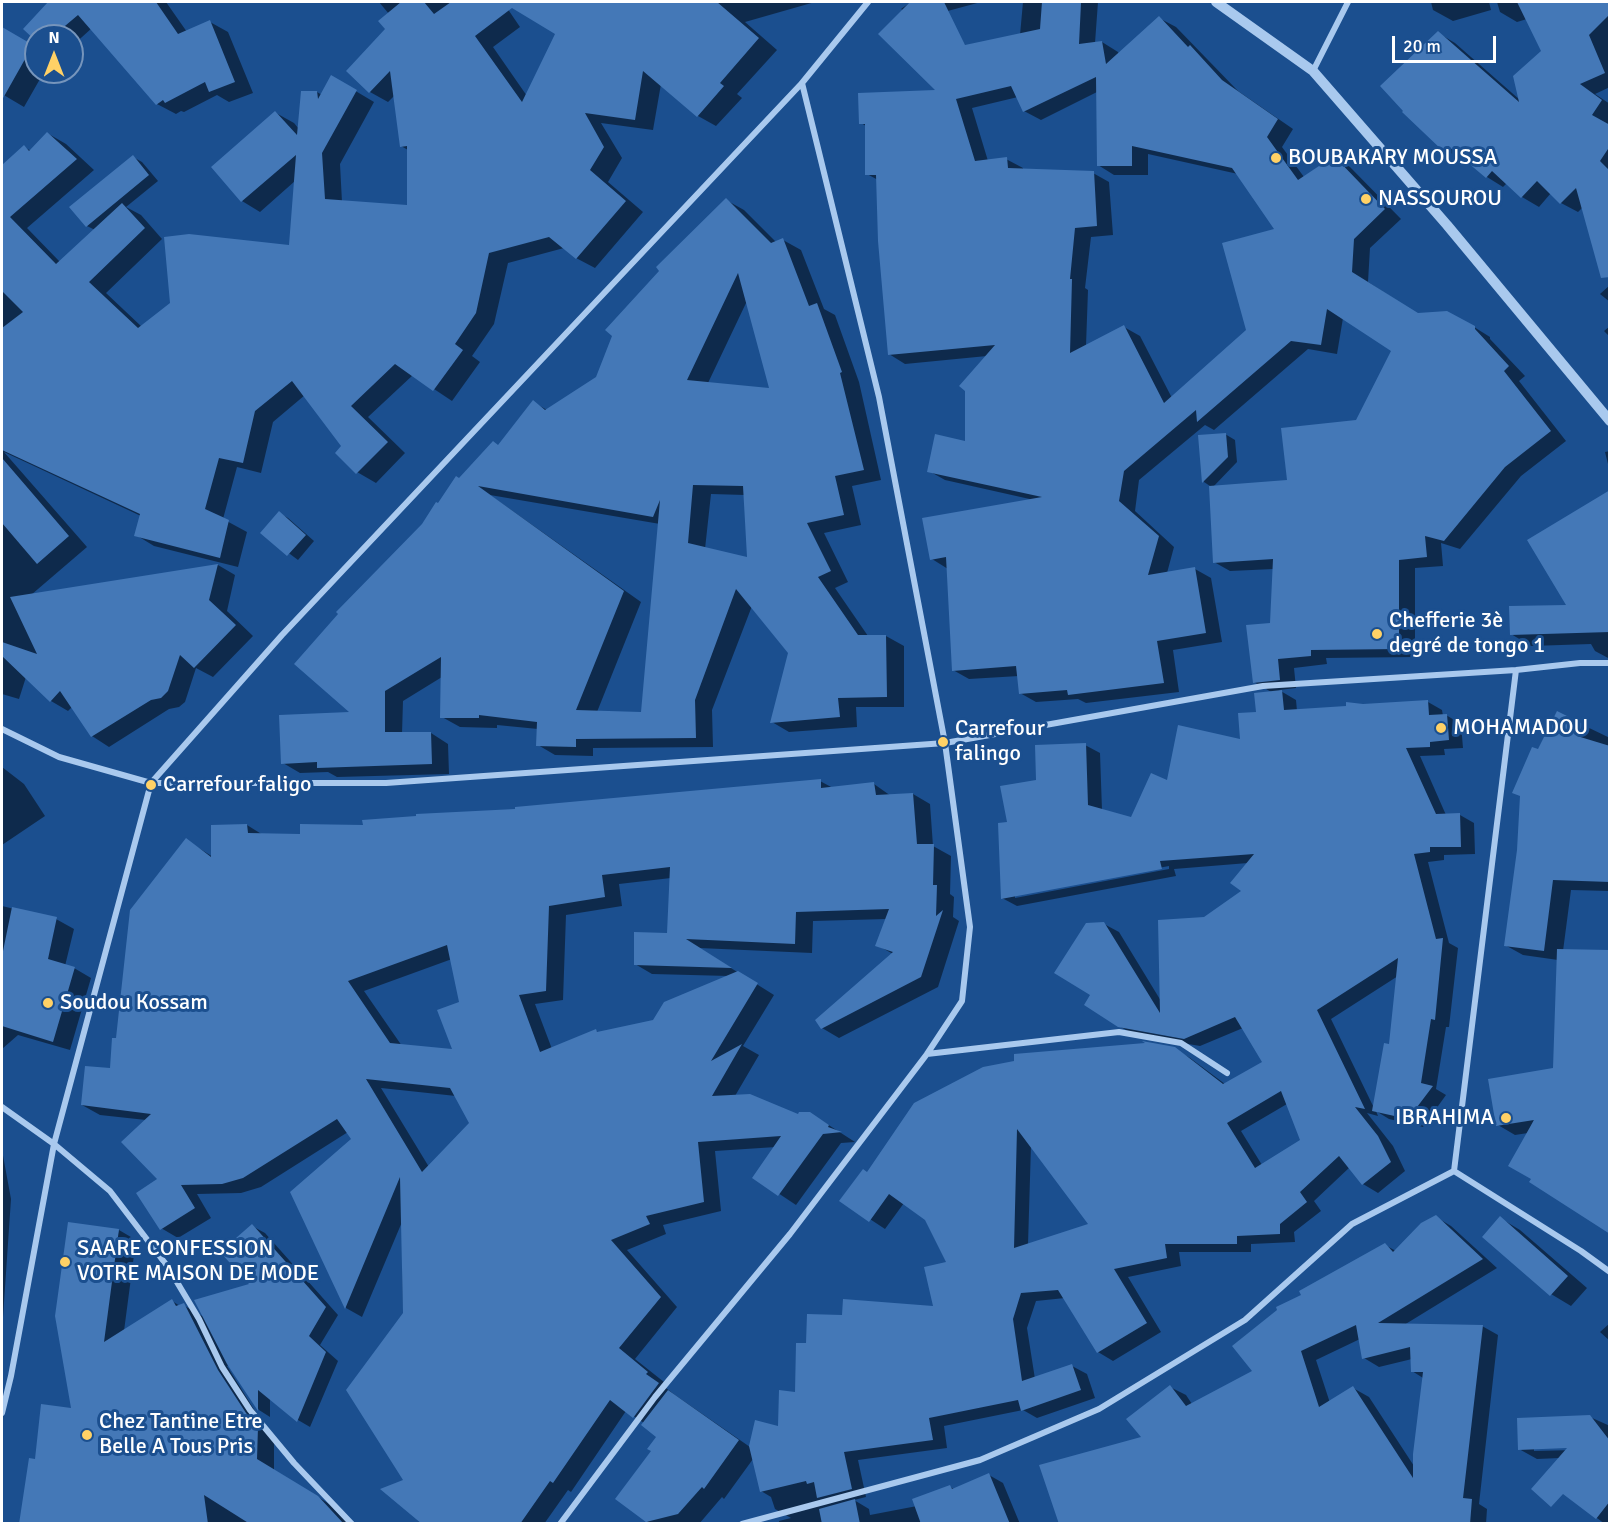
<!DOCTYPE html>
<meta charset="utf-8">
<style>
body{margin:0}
#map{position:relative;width:1611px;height:1525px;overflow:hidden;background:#1b4f8f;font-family:Signika,sans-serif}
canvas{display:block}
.frame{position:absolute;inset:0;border:3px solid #fff;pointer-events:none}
.north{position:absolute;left:24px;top:24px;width:60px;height:60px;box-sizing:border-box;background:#1b4f8f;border:2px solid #7695bc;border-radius:50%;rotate:0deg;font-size:16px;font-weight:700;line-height:24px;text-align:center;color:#fff}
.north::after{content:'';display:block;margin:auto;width:21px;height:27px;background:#ffd166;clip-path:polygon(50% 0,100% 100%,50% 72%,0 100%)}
.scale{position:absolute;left:1392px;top:36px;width:104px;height:27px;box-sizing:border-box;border:3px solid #fff;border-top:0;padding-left:8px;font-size:18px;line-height:21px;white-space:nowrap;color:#fff;-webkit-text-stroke:4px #1b4f8f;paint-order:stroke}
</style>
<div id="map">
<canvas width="1611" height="1525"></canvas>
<div class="frame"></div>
<div class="north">N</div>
<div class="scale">20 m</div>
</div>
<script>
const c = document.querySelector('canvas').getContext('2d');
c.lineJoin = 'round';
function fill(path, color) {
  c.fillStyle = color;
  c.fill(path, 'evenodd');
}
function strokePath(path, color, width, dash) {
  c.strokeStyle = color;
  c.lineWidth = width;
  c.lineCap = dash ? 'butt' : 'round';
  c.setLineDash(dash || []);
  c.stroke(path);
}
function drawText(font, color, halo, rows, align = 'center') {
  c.font = font + ' Signika,sans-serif';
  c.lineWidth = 6;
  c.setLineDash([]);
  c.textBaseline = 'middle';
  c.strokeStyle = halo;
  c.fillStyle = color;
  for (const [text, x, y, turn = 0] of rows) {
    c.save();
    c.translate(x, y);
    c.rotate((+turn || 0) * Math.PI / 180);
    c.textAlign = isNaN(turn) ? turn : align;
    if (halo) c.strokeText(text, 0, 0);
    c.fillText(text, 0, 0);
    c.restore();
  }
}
fill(new Path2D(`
 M51,2H166L187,32L210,22L228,32L253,93L229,102L217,95L184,112L181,111L176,114L157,104L92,28L72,46V36H36V39L25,29Z
 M379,2H503L520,27L493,47L527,96L557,33L504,2H815L745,22L777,50L737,94L742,98L716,126L698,116L661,84L653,130L601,123L622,158L608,182L643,212L595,268L576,258L564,248L508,263L494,324L472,356L480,362L452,401L413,375L368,417L405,453L376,483L357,472L343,446L305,395L273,422L261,473L237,467L223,519L247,532L238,567L154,546L136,535L141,516L4,452L87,547L31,595L218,565L235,575L227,611L253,636L213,677L196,668L185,702L179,707L169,709L109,747L92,736L72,707L68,711L51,701L26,677L19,699L2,694V167L24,147L31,151L47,133L66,144L94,170L27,228L60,262L95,230L87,226L133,157L142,162L158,181L126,207L141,215L162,239L106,293L142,327L290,246L295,181L260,212L242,201L276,113L294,123L299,129L317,92L322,95L332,77L374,102L340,164L342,202L409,207L408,150L401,146L394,96L388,102L370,92L387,30L389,14Z
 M911,2H981L918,19L901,9Z
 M1023,2H1098L1095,43L1102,42L1118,52L1119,54L1159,18L1176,27L1238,91L1293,129L1282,147L1304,177L1334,158L1350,167L1401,219L1370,248L1368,282L1419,315L1474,327L1490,337V339L1525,376L1519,381L1566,441L1521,476L1460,549L1441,543L1443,566L1415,568V657L1326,658L1327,664L1294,668L1296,688L1279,690L1296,700L1297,711L1428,702L1442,710L1443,716L1446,715L1461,724L1463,748L1444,749L1445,755L1420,756L1446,815H1460L1474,823L1475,854L1444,855V860L1428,862L1449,943L1458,948L1449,1027H1446L1436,1089L1446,1095L1423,1127L1389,1119L1376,1111L1378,1116L1367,1113L1393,1146L1405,1171L1378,1193L1363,1184L1350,1167L1314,1201L1321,1211L1294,1232L1295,1242L1251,1244V1252H1179L1181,1266L1128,1277L1161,1332L1113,1361L1098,1352L1065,1298L1036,1301L1027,1328L1035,1379L1072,1366L1087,1374L1095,1398L1037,1418L1023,1410L944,1426L947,1448L858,1460L866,1497L854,1500L869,1509L870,1515L917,1506L950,1487L954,1489L989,1475L1003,1483L1020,1524H779V1521L791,1518L775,1509L771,1497L761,1491L753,1459L724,1499L722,1497L699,1524H652L647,1521L653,1451L658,1437L644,1423L626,1411L571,1492L568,1490L544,1524H425L405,1481L402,1222L362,1317L346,1308L291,1192L353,1139L348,1132L261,1187L241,1193L197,1194L211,1218L178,1238L161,1228L160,1180L146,1120L100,1115L82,1105L112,1070L117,1039L186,840L213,857L247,825L263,835H302L517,810L820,781L833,788L874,784L891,796L913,794L930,804L933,846L951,856L950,894L954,897L953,917L959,921L938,987L839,1038L822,1028L893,954L877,945L887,919L813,921L812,953L699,948L774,995L743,1046L759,1055L735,1096L798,1116L810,1113L855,1142L841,1143L796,1205L754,1177L776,1147L715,1151L721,1211L663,1225L666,1234L627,1250L677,1307L635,1359L664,1382L662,1385L675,1395L750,1447L779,1428L797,1393L808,1345L843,1317L935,1308L949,1263L927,1219L904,1203L885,1229L841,1200L867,1173L1174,1049L1190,1058L1225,1084L1264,1063L1243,1028L1200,1046L1135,1035L1119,1026L1092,995L1104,924L1119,932L1161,1001L1204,919L1243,891L1248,863L1174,869L1176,876L1017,906L1002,898L1008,824L1038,781L1085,745L1100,753L1102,810L1132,819L1168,782L1242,741L1273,693L1254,682L1272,624L1274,569L1230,571L1214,562L1210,486L1204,482L1200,437L1225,434L1235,440L1237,462L1213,487L1288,482L1357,422L1393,350L1343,318L1337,354L1308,349L1214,430L1205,425L1139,480L1135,511L1174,547L1167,573L1195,569L1211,578L1222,642L1173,650L1179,692L1086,703L1078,699L1036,702L1020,693L1019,676L969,679L953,670L948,569L932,559L1034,500L945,480L929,471L967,442L987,356L905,364L889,354L878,180L867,174L866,126L861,123L938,91L1020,35ZM1097,92L1098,165L1114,175H1148V154L1238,174L1277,230L1248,331L1172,398L1140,336L1124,327L1086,346L1088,290L1085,288L1091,237L1113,235L1109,182L1093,173L1023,170V168L1006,159L988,161L972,108L1018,97L1024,111L1041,120ZM1169,866V869L1015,898V895ZM671,878L668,934L635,964L652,974L729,976L654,1021L599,1033L596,1031L552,1049L535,1004L563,1000L566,915L622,906L619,884ZM452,959L461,1003L454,1051L402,1046L364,991ZM1398,976L1391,1046L1374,1108L1331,1019ZM381,1088L456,1096L471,1123L429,1167ZM1287,1104L1302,1141L1262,1165L1241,1131ZM1031,1145L1091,1225L1028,1245Z
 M1431,2H1489L1491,10L1453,21L1433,10Z
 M1497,2H1610V52H1608L1610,87L1595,94L1610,104V258L1583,207L1578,212L1561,203L1551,193L1539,207L1522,197L1507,183L1503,187L1487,177L1463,157L1461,159L1444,149L1438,33L1455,43L1520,100L1543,52L1527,19L1517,22L1500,12Z
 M2,29L36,48V72H44L24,107L2,94Z
 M726,200L744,210L776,242L783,240L801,250L824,309L835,315L859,382L881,480L852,486L861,525L824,533L848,582L835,588L868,636H886L904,646V707H856L857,727L789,732L772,722L790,652L752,606L712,710L713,747L593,748V756L555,755L538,745V729L497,725V728L460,727L442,717V677L403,701L402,734L431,733L448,744L449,774L337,777L328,772L300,773L283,763L353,714L424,525L439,505L459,480L499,446L533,402L547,410L598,378ZM747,301L771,390L708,383ZM711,494L745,495L749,559L705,549ZM490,495L660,524L642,713L597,712L641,602Z
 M1610,285V302L1600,294Z
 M1610,326V337L1604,331Z
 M1610,451V472L1605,452Z
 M279,513L288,518L314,541L298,560L262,533Z
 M1610,513V659L1595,651L1591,644L1531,646L1511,634L1568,606Z
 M1558,713L1610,738V891L1571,890L1563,951H1610L1528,1133L1515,1135L1498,1125L1555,1069L1558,960L1523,955L1505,945L1539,751Z
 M2,767L24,784L45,816L2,845Z
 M2,906L56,919L74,929L65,966L74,968L91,978L70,1050L18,1035L2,1049Z
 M2,1150L11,1199L2,1332Z
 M1436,1217L1451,1226L1497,1268L1404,1325L1482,1326L1498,1335L1479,1504L1487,1509L1486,1524H1060L1143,1438L1170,1387L1186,1395L1192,1404L1254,1371L1303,1295L1385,1245L1396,1251ZM1360,1339L1364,1358L1379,1367L1412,1359V1371L1423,1378L1414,1466L1369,1397L1353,1388L1330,1403L1316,1360Z
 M1500,1218L1520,1230L1587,1288L1571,1306L1551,1294Z
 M252,1226L265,1233L338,1315L320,1345L338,1361L310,1427L298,1420L270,1398V1417L259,1410L229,1365L227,1366L263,1424L274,1438V1470L336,1508L351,1524H20L36,1460L73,1409L119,1230L136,1240L124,1331L172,1301L180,1306L183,1305L204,1317L251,1285Z
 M1610,1323V1341L1600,1332Z
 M1590,1417L1610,1426V1524H1605L1543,1478L1560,1458L1537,1459L1519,1449ZM1574,1447L1575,1450L1534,1451V1448Z`), '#0007');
fill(new Path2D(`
 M48,2H156L178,34L210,20L235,82L209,92L205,82L165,103L163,100L156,105L78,15L53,36H36V41L23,29Z
 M401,2H424L434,14L451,2H717L759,38L720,83L724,86L697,117L643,71L635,120L585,113L604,147L590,170L626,201L576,259L549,237L489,253L476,313L455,344L463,350L433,391L395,364L351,406L388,442L356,474L335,453L341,446L292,381L255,411L243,463L219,458L205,509L229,520L220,558L134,536L140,514L2,450V328L23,312L2,291V165L24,145L29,151L47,132L77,159L10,217L56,264L122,203L145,228L89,282L138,328L170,303L164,237L189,234L289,245L296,155L241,202L211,167L275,111L297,135L301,91H317L318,99L331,75L357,90L322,153L325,199L407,205V146L400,147L390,71L369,93L346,71L385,29L378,21ZM512,8L555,34L522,102L475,36Z
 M910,2H944L965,45L1040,29L1042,2L1081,3L1079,44L1102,41L1106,64L1159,16L1188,47L1190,45L1222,80L1278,119L1267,137L1298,180L1334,156L1385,209L1354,239L1352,272L1418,313L1447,311L1475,326V329L1509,366L1504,371L1551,431L1505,467L1444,541L1425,536L1427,557L1399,560V649L1311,650V656L1278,659L1280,680L1253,683L1246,625L1270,623L1273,559L1213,563L1209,486L1287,480L1281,428L1356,420L1391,351L1327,309L1321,345L1291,341L1197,422L1196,410L1124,471L1119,501L1159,536L1148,575L1195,567L1206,633L1157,641L1164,683L1068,695L1067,690L1019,694L1016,666L952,671L946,557L930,560L922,518L1042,497L927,472L935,434L965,441V391L959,386L995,345L888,355L878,241L876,175H865V124H859L858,93L935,90L878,34ZM1096,77L1097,166H1132V146L1232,168L1274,229L1222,243L1246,330L1164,403L1124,325L1070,353L1072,279H1070L1075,228L1097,226L1094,171L1008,168L1007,157L975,161L956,99L1011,86L1023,112Z
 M1517,2H1610V14L1589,35L1605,73L1580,84L1602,100L1592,115L1610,125V146L1600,161L1610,171V277L1601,278L1576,188L1560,204L1537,181L1521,198L1492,171L1486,178L1448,146L1443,151L1402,112L1403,111L1380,86L1438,31L1519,102L1513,76L1541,51Z
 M2,27L33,45L2,100Z
 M133,155L149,175L86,227L69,207Z
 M726,198L771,243L783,238L809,306L817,303L842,372L840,373L864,470L835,476L844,515L807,523L831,571L818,577L858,635H886L887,697L838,698L840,717L770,723L788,653L736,589L695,700L696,738L576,739V747L536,746L537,722L479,715V718H440L441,657L385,691V732H431L432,764L317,768V762L281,764L279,715L349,712L294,664L338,614L336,612L422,524L436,502L438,503L456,476L459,478L493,441L498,445L533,400L545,410L596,377L612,336L605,330L659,271L656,267ZM738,273L769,388L687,380ZM693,485L743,486L747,557L688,543ZM478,486L653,517L660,500L641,712L576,710L624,591Z
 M1226,433L1228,457L1202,483L1198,435Z
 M2,458L69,536L37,564L2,523Z
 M1610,490V632L1510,635L1509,606L1566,605L1527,540Z
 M279,511L306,535L287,556L260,533Z
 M218,564L209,600L236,625L194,668L180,655L168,691L161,698L151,700L91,737L60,691L50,702L2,656V642L37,654L10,597Z
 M1282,690L1284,710L1346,706V702L1363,704L1428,700L1429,715L1447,714L1449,740L1430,742V747L1406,748L1436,814L1460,813L1461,847H1430V852L1414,854L1436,939L1443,938L1435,1020L1431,1019L1421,1083L1433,1086L1408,1119L1372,1111L1384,1043L1389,1044L1398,958L1317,1010L1365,1109L1355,1107L1378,1136L1391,1162L1362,1185L1339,1156L1300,1192L1307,1202L1280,1224V1234L1237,1236V1244H1165L1167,1258L1114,1269L1147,1323L1097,1353L1058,1290L1021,1293L1013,1319L1022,1381L1072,1364L1081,1390L1021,1411L1018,1400L929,1418L933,1440L844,1452L852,1489L817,1498L814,1482L807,1484L806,1481L760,1492L749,1446L755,1420L778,1426L779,1390L795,1392L796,1343H806L807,1314L842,1315L843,1299L933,1306L924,1267L946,1262L925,1220L889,1194L869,1222L839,1201L863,1169L867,1172L914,1103L983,1067L1014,1061V1054L1145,1043L1142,1041L1175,1047L1223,1084L1262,1062L1235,1017L1184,1039L1118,1027L1084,1005L1090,995L1054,973L1086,923L1104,922L1160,1013L1158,920L1204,917L1241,891L1230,883L1254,854L1160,861L1162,869L1001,899L998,823L1007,822L1000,786L1036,780L1035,745L1086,743L1088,805L1131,817L1151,773L1167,780L1178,725L1240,739L1238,713L1256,712L1254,693ZM1281,1091L1300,1140L1255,1168L1227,1123ZM1017,1129L1088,1224L1014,1248Z
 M1557,711L1583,724L1577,736L1610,746V882L1553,880L1544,951L1504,946L1517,850L1520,796L1512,793L1532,747L1538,749Z
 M821,779V788L874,782L876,795L913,793L917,844H934L933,885H937L936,916L943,910L921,977L821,1029L815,1020L893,952L875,946L889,909L796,912L795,944L686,939L732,968L634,965V932L667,933L670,867L602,875L605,897L549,906L546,991L519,995L540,1052L596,1029L597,1032L653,1020L664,1002L738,971L758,983L711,1061L742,1044L712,1096L750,1094L798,1114L799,1112H810L829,1125L828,1127L842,1132L823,1134L778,1196L752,1178L781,1136L698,1142L704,1202L646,1216L650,1224L611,1240L661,1297L619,1348L648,1372L646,1374L659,1383L633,1418L610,1400L553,1483L550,1481L520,1524H422L380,1489L403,1480L346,1390L403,1313L400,1177L345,1309L290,1192L351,1139L337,1119L243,1178L222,1184L181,1185L195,1208L160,1230L136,1193L157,1179L121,1142L151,1114L81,1105L85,1066L110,1068L112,1038H116L130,910L186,838L211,857V825L247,824L248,833L300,834V824L363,825L362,820L416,816V814L515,809V807ZM447,945L459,1002L437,1010L452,1049L390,1043L348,981ZM366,1079L450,1088L469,1123L422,1172Z
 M12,907L57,917L48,959L75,967L53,1042L2,1026V956Z
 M1557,949L1610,950V1234L1529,1182L1531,1179L1508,1166L1534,1120L1496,1126L1488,1079L1553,1068Z
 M1436,1215L1483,1259L1378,1323L1483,1325L1463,1498L1472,1499L1470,1524H1059L1039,1465L1141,1437L1126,1419L1170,1385L1186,1406L1252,1371L1232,1346L1277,1310L1276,1307L1301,1295L1299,1291L1385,1243L1393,1252L1421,1223ZM1356,1325L1362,1359L1410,1347L1411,1372H1423L1413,1454V1478L1353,1386L1319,1407L1301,1351Z
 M1500,1216L1568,1276L1550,1296L1482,1237Z
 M68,1222L119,1229L104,1342L172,1299L176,1306L184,1303L218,1370L246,1413L258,1427L257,1459L318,1496L344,1524H250L204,1495L208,1524H19L29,1458L35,1459L41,1404L71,1408L55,1316Z
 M252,1224L326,1307L309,1336L326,1352L297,1422L258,1390V1411L227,1364L194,1300L249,1284L220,1252Z
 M668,1390L739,1440L704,1489L702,1487L678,1514L646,1522L615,1499L651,1451L647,1449L656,1437L641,1425Z
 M1590,1415L1610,1441V1501L1596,1519L1563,1494L1551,1507L1531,1489L1567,1448L1518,1450L1517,1418Z
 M989,1473L1010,1524H921L912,1499L950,1485L952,1489Z
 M855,1499L860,1524H822L819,1509Z`), '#4478b7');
strokePath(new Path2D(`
 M1313,71L1348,2
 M1516,670L1454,1171L1581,1251L1610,1272
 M2,729L59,757L151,783H386L945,743L1263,686L1516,670L1580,663H1610
 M927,1054L1119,1032L1181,1043L1227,1073
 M2,1107L54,1144L110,1191L168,1267L199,1319L222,1367L250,1410L294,1463L352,1524
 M2,1413L11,1376L54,1144L151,783L282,635L802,83L868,2
 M560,1524L655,1397L790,1234L927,1054L962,1001L970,927L945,743L879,397L802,83
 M742,1524L980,1460L1099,1409L1245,1320L1352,1224L1454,1171`), '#a9c9ee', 6);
strokePath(new Path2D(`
 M1216,2L1313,71L1447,225L1610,421`), '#a9c9ee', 10);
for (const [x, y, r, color] of [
 [1276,158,6,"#ffd166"],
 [1366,199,6,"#ffd166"],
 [1377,634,6,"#ffd166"],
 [1441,728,6,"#ffd166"],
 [943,742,6,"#ffd166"],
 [151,785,6,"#ffd166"],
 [48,1003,6,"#ffd166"],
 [1506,1118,6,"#ffd166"],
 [65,1262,6,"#ffd166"],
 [87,1435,6,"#ffd166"]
]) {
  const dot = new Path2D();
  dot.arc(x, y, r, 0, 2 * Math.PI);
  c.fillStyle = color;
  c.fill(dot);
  strokePath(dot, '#1b4f8f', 2);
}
drawText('22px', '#fff', '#1b4f8f', [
 ["BOUBAKARY MOUSSA",1288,158],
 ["NASSOUROU",1378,199],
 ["Chefferie 3è",1389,621],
 ["degré de tongo 1",1389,646],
 ["MOHAMADOU",1453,728],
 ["Carrefour",955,729],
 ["falingo",955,754],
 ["Carrefour faligo",163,785],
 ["Soudou Kossam",60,1003],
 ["IBRAHIMA",1494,1118,"right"],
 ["SAARE CONFESSION",77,1249],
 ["VOTRE MAISON DE MODE",77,1274],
 ["Chez Tantine Etre",99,1422],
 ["Belle A Tous Pris",99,1447]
], 'left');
</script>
